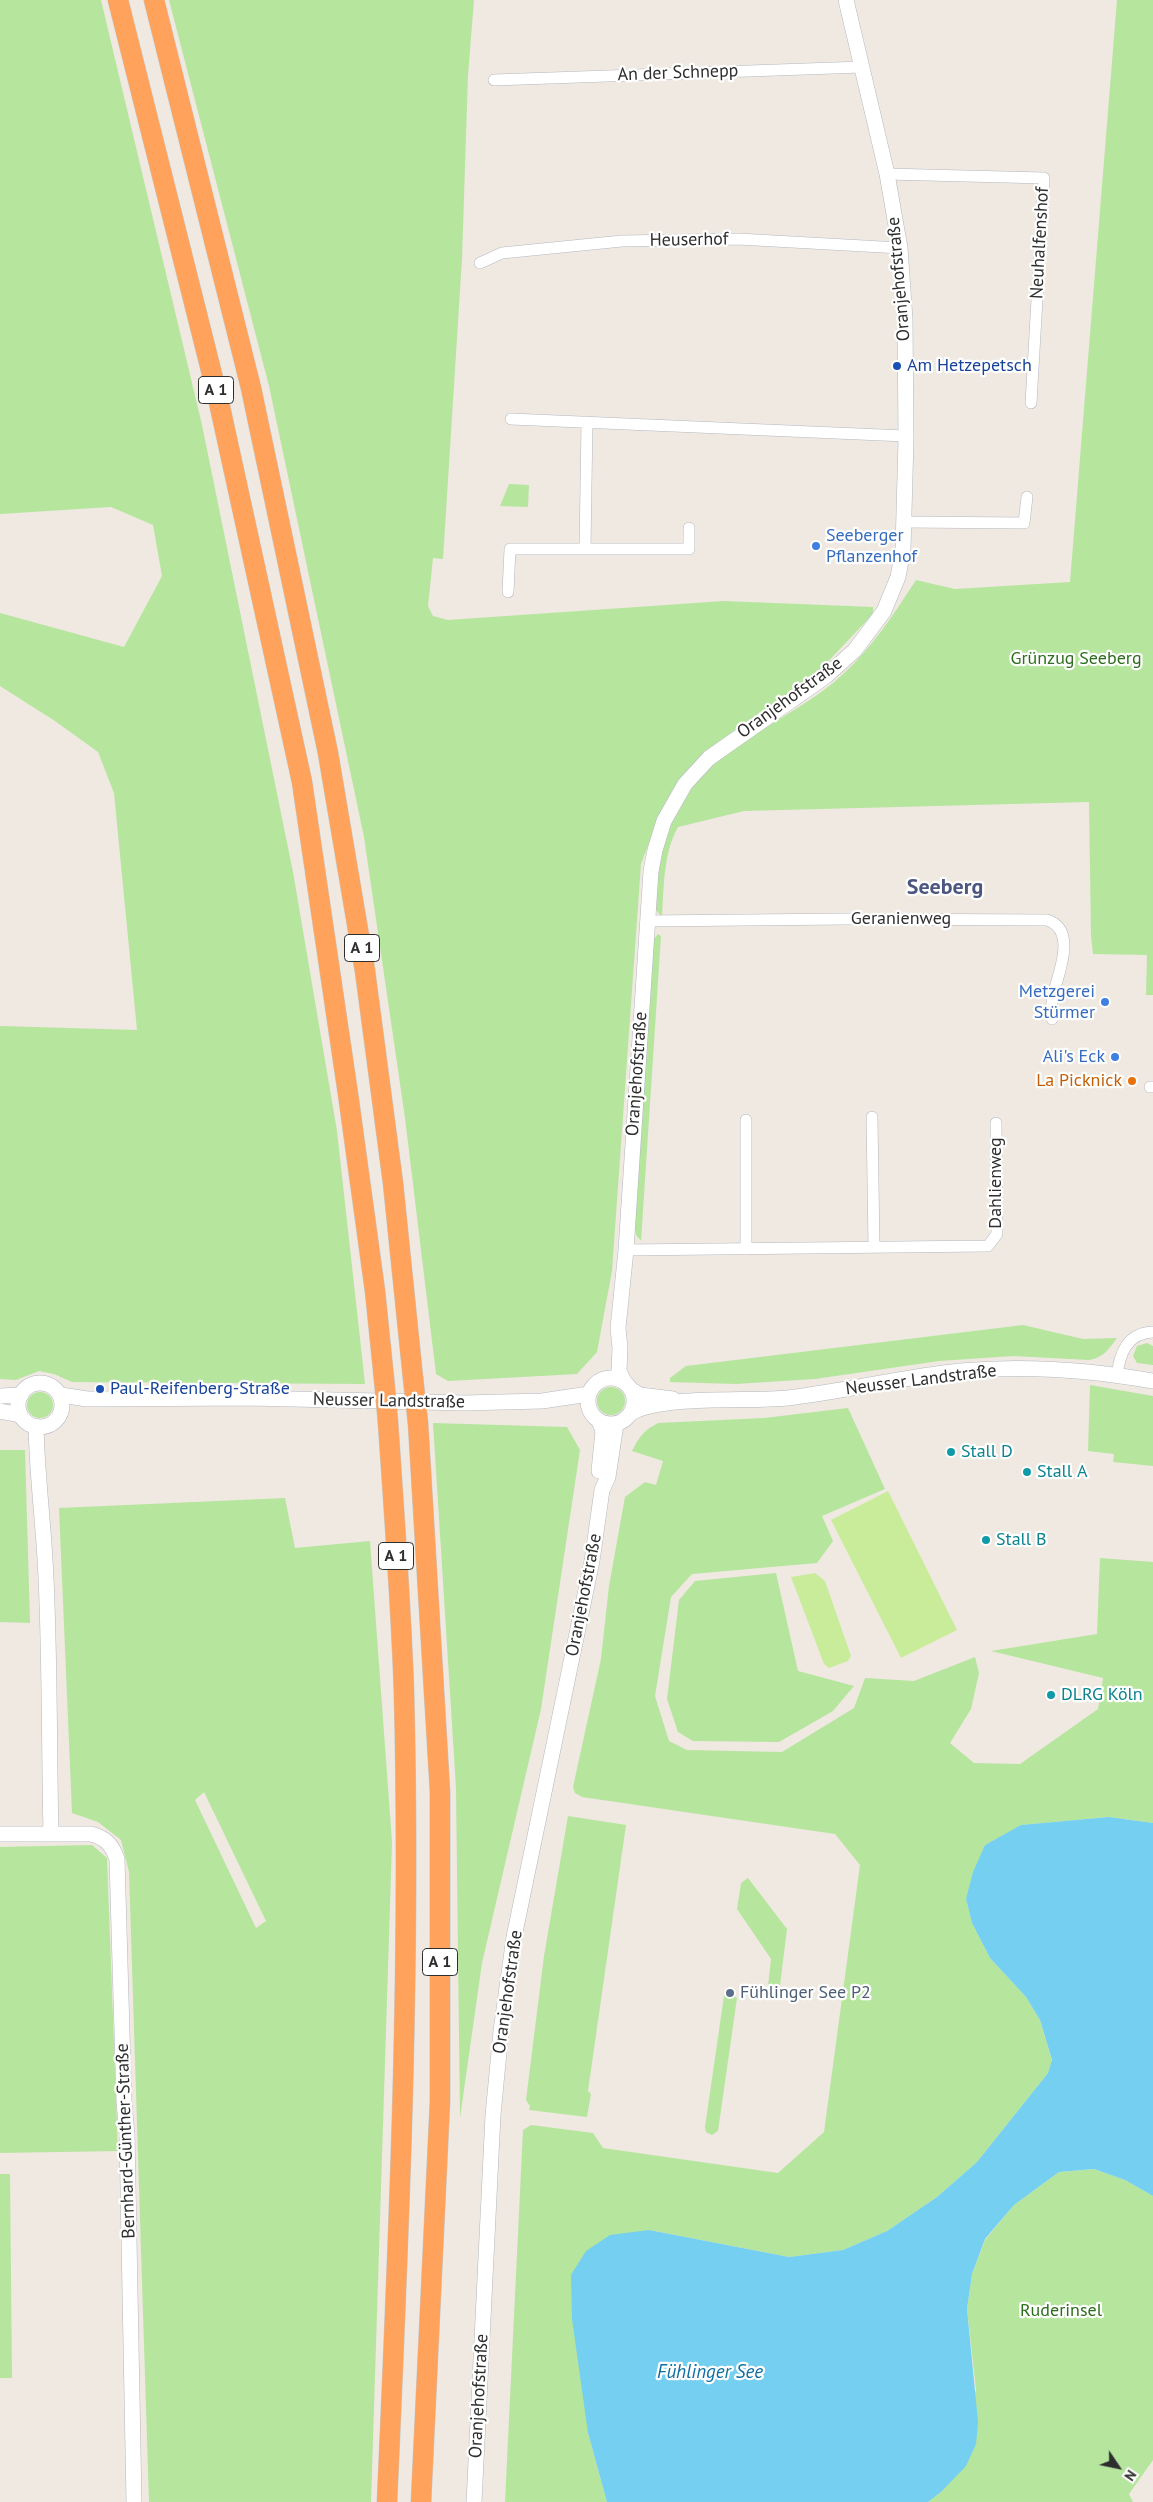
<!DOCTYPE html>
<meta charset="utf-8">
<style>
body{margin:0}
#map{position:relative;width:1153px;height:2502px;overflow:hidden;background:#efe9e1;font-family:"PT Sans",sans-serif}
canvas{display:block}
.north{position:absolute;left:1093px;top:2442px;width:50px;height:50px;-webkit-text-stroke:4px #fff;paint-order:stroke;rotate:124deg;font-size:14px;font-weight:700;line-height:20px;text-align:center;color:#2e2e2e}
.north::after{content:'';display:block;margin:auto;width:18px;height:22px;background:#2e2e2e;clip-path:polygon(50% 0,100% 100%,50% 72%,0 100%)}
</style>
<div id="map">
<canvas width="1153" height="2502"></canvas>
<div class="north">N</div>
</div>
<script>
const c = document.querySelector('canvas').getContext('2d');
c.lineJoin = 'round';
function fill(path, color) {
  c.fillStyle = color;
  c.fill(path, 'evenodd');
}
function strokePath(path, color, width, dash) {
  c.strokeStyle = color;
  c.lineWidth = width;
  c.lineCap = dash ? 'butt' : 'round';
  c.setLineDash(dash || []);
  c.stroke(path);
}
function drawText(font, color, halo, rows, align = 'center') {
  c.font = font + ' "PT Sans",sans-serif';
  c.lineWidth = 4.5;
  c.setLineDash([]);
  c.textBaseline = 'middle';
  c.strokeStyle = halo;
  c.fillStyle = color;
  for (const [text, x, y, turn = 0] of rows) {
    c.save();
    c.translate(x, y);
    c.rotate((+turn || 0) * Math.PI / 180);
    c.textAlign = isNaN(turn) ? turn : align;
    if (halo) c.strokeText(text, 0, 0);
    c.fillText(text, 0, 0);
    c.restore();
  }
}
fill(new Path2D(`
 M0,0H101L202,425L293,872L337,1131L365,1384L72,1382L54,1374L39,1371L16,1380L0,1379V1026L137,1030L114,793L98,752L55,721L0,686V613L124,647L162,576L153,525L111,507L0,514Z
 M169,0H474L468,75L462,259L443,559L433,558L428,606L433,616L448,620L724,601L873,607V614L818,672L704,752L679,780L658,819L641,864L612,1271L597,1352L577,1374L448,1381L436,1374L405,1118L364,837L269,386Z
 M1117,0H1153V995H1146L1147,955L1093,954L1091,936L1089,802L744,811L678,827C663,854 664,887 662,917L656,910C657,832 681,782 748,739C776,720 807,704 833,683C868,654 892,617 916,580L955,589L1070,582Z
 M509,484L529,485L528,507L500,506Z
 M658,934L661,936L641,1241L636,1235L635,1228L653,940Z
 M1023,1325L1083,1339L1117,1338C1109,1349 1103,1358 1089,1360L1013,1356L939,1361L815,1379L736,1384L670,1382V1378L686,1366Z
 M1147,1343L1153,1346V1365L1137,1363L1133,1356L1137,1346Z
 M1090,1385L1153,1396V1466L1113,1462L1114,1454L1088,1451Z
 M597 1401a14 14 0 1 1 28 0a14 14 0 1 1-28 0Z
 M27 1405a13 13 0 1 1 26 0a13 13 0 1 1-26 0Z
 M848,1408L885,1489L822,1516L833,1541L817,1563L692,1574L671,1597L655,1696L669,1741L687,1750L782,1752L854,1708L865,1678L914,1681L975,1657L979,1673L971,1709L950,1743L974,1763L1020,1764L1098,1709L1103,1678L991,1651L1097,1634L1100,1558L1153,1562V1823L1109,1817L1022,1825L985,1845L966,1899L972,1923L990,1958L1026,1997L1040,2020L1052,2061L1048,2073L977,2162L937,2197L887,2231L843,2250L789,2257L649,2230L588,2433L607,2502H505L523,2130L531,2125L593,2133L603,2148L778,2173L824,2132L860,1865L835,1834L582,1797L575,1793L573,1787L601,1659L609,1586L625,1497L645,1482L656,1485L663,1461L632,1451C639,1437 644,1430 658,1423L764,1418Z
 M433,1423L567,1427L580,1450L541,1709L482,1963L460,2118L456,1788Z
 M0,1450H25L30,1623L0,1622Z
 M285,1498L295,1548L370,1541L392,1842L371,2502H149L129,1872L121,1840L98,1822L72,1813L59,1508ZM204,1792L266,1921L256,1928L195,1800Z
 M776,1573L798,1671L854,1686L833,1711L779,1742L693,1741L678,1732L667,1699L679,1600L695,1581Z
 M568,1816L626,1825L588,2091L591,2094L587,2117L529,2110L530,2106L526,2100L544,1956Z
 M92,1845L107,1858L118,2151L0,2153V1847Z
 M748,1878L787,1929L780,1985L774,1988L768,1986L771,1959L737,1909L741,1883Z
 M730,1993L737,1998L718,2131L712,2135L706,2132L705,2127L724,1996Z
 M1094,2169L1125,2180L1153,2196V2460L1129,2494L1133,2502H928L941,2492L976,2390L967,2309L972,2274L985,2240L1014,2205L1059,2172Z
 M0,2174H10L12,2378H0Z`), '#b6e59e');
fill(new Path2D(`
 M888,1491L957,1630L901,1658L831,1520Z
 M815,1573L825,1581L851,1656L848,1661L829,1668L824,1664L791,1577Z`), '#c9ec9a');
fill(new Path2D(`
 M1109,1817L1153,1823V2196L1125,2180L1094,2169L1059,2172L1014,2205L985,2239L972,2274L967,2309L978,2422L976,2444L966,2466L941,2492L928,2502H607L588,2433L572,2319L571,2275L586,2251L610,2235L649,2230L789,2257L843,2250L887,2231L937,2197L977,2162L1048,2073L1052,2060L1040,2020L1026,1997L990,1958L972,1923L966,1899L973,1872L985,1845L1021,1825Z`), '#75cff0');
const street = new Path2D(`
 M494,80L862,67
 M887,174L1044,178L1031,403
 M480,263L502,253L622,241L738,239L900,248
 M511,419L905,436
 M904,522L1024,523L1027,497
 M585,549L587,422
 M508,592L510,549H689V528
 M647,921L845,919L1047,920C1078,930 1058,974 1053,995C1051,1003 1052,1011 1052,1019
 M1150,1087H1153
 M872,1117L874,1247
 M746,1249V1120
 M626,1250L988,1246L997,1234L996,1123
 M1117,1375C1120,1353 1127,1333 1153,1332`);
const secondary = new Path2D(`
 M588 1401a23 23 0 1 1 46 0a23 23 0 1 1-46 0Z
 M624,1381L619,1371L620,1348L618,1328L626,1250L651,871L655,850L664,821L685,784L709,758L826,676L855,650L884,611L898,577L903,549L906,439L905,319L900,248L887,174L846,0
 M18 1405a22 22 0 1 1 44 0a22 22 0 1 1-44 0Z
 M632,1390L640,1395L673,1399
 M61,1395L87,1399L250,1398L464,1403L542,1401L589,1394
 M0,1396L21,1395
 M0,1411L20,1415
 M631,1413C661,1395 750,1402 788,1398C846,1391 903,1377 960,1371C1024,1365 1090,1370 1153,1381
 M599,1421L603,1431L599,1471
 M36,1426C37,1477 44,1527 46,1578C50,1663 49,1748 51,1834
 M0,1834H91C106,1838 112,1845 117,1859L124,2102L127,2134L134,2502
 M474,2502L493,2115L501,2031L514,1937L592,1561L602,1490L608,1477L616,1424`);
const highway = new Path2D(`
 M118,0L218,398L302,782L348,1094L375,1291L384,1379
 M154,0L251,388L328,753L365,971L393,1183L413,1378
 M418,1423L440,1792V2101L421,2502
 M387,2502C399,2233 411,1963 404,1693C401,1603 394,1512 388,1422`);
strokePath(street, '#b4b7c1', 12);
strokePath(secondary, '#b4b7c1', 16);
strokePath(highway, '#c9c9c9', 21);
strokePath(street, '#fff', 11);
strokePath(secondary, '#fff', 15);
strokePath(highway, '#ffa35c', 20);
const highwayBridge = new Path2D(`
 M413,1378L418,1423
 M384,1379L388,1422`);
strokePath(highwayBridge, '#c9c9c9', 21, []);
strokePath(highwayBridge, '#ffa35c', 20);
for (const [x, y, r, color] of [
 [897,366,5,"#1a4fb4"],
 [816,546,5,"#3f7fe0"],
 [1105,1002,5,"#3f7fe0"],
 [1115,1057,5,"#3f7fe0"],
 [1132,1081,5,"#e8710a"],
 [100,1389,5,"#1a4fb4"],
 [951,1452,5,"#0f9aa8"],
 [1027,1472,5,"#0f9aa8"],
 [986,1540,5,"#0f9aa8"],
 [1051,1695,5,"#0f9aa8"],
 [730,1993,5,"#5c6f8a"]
]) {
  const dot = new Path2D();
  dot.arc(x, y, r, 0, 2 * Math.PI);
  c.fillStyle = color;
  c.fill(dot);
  strokePath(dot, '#fff', 2);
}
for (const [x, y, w] of [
 [216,390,35],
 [362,948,35],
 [396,1556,35],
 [440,1962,35]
]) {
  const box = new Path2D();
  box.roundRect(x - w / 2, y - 13.5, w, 27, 4);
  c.fillStyle = '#fff';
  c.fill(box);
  strokePath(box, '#2e2e2e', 1);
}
drawText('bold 16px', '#2e2e2e', null, [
 ["A 1",216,390],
 ["A 1",362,948],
 ["A 1",396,1556],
 ["A 1",440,1962]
]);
drawText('18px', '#2e2e2e', '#fff', [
 ["An der Schnepp",678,73,-2],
 ["Heuserhof",689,240,-1],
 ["Neuhalfenshof",1040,243,-87],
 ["Oranjehofstraße",899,279,-95],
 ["Oranjehofstraße",790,698,-36],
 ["Geranienweg",901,919],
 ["Oranjehofstraße",637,1074,-86],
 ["Dahlienweg",996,1183,-90],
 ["Neusser Landstraße",921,1380,-7],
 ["Neusser Landstraße",389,1401,1],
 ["Oranjehofstraße",584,1595,-79],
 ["Oranjehofstraße",508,1992,-82],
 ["Bernhard-Günther-Straße",126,2141,-92],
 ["Oranjehofstraße",479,2396,-87]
]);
drawText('18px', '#164399', '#fff', [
 ["Am Hetzepetsch",907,366],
 ["Paul-Reifenberg-Straße",110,1389]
], 'left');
drawText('18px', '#366cbe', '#fff', [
 ["Seeberger",826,536,"left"],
 ["Pflanzenhof",826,557,"left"],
 ["Metzgerei",1095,992],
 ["Stürmer",1095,1013],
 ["Ali's Eck",1105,1057]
], 'right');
drawText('18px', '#2c6e1b', '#fff', [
 ["Grünzug Seeberg",1076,659],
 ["Ruderinsel",1061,2311]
]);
drawText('18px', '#c56008', '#fff', [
 ["La Picknick",1122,1081]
], 'right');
drawText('18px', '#0d838f', '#fff', [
 ["Stall D",961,1452],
 ["Stall A",1037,1472],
 ["Stall B",996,1540],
 ["DLRG Köln",1061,1695]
], 'left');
drawText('18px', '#4e5e75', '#fff', [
 ["Fühlinger See P2",740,1993]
], 'left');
drawText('italic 19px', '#0d6fa3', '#fff', [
 ["Fühlinger See",710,2373]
]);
drawText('bold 22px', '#4d5680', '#fff', [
 ["Seeberg",945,888]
]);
</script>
